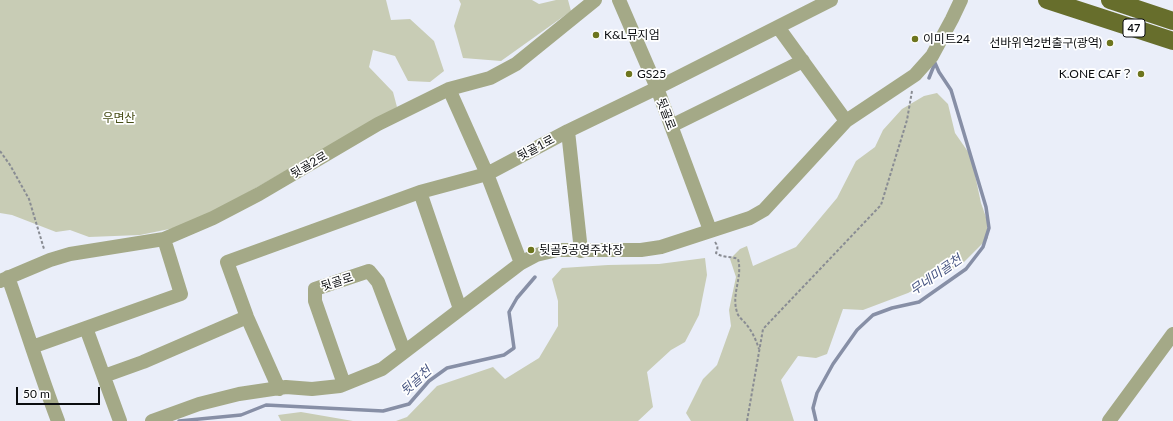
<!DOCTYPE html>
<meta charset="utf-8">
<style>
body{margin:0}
#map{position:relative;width:1173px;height:421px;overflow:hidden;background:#eaeef9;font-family:Lato,sans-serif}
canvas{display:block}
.scale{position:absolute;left:16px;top:387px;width:84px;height:18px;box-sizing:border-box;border:2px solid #0b0d10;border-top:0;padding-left:5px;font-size:12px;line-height:14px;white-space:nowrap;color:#0b0d10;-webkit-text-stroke:3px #fff;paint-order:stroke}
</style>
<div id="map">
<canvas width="1173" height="421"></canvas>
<div class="scale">50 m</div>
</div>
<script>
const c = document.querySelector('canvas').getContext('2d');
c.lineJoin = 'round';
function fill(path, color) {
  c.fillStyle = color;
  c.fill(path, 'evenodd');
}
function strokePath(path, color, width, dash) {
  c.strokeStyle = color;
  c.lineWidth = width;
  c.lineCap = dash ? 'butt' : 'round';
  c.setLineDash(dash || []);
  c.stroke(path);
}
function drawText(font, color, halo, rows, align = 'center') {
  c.font = font + ' Lato,"Noto Sans KR",sans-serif';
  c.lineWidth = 3.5;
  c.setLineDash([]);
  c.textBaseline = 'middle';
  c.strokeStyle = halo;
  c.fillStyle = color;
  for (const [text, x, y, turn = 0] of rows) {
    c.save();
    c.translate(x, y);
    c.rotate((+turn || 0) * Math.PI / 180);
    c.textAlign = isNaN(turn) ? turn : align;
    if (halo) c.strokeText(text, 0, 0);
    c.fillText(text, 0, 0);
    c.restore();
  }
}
fill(new Path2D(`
 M0,0H386L391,20L410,19L434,41L444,71L430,82L408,81L395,56L373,50L369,67L393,92L397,107L200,220L184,226L140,235L89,237L70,230L56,232L12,215L0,213Z
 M459,0H532L539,4L556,0H568L571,11L501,61L463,58L454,26L461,4Z
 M937,93L948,104L955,133L971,156L981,203L987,220L988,238L962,264L908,293L863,310L843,309L827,354L816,358L798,356L781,380L794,421H691L686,413L703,379L717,365L731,326L729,310L736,277L730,259L740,249L747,246L753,266L796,247L837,198L856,161L875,147L883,130L902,109L924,96Z
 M705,258L707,275L699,315L685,342L671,350L647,372L653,407L638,421H396L407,417L437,386L493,367L505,379L539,358L558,326V301L552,279L562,268L608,265L659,264Z
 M301,412L353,421H281L278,415Z`), '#c8ccb5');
strokePath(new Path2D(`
 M929,78L935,63
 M179,421L241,415L266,405L383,411L409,404L429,381L447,368L504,355L514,348L509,312L517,298L535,277
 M816,421L813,408L817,393L833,364L857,330L873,315L892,308L919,302L966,269L983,247L989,228L986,207L951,90L939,72L935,63`), '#878fa6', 3.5);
strokePath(new Path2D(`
 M0,151L10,165L29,199L44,249
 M715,242C718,246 718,249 716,253C722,258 731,256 738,259C743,277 731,294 737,312C738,317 743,320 746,324C752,331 756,340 759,349
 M747,421L763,329L881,205L907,120L912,91`), '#898c93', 2, [3, 2]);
strokePath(new Path2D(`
 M619,0L657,88L710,230
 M778,27L846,121
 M449,89L487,174L521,263
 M671,126L803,61
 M568,131L581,251
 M420,192L460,309
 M8,277C25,325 40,374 58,421
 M0,281L50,260L70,254L164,239L213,218L259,194L378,124L449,89L490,78L516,64L595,0
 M86,328L120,421
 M32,347L181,294L164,239
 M104,376L143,362L247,317
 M344,384L315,301V289L369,271L378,282L404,351
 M279,389L247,317L227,262L420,192L487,174L568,131L657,88L831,0
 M152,421L199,404L239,394L286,387L312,389L340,386L382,369L521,263L536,255L557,250H641L661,247L750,218L764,210L846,121L915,75L932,56L952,19L961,0
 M1109,421L1173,334`), '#a4a987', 14);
strokePath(new Path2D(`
 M1047,0L1173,41
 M1110,0L1173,21`), '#676e2c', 18);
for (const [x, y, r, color] of [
 [596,35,4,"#6d751e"],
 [915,39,4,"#6d751e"],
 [1110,43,4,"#6d751e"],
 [629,74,4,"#6d751e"],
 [1141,74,4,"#6d751e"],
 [531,250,4,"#6d751e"]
]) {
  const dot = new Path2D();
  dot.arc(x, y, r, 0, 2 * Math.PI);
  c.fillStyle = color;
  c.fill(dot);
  strokePath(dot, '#fff', 1.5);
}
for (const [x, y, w] of [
 [1134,28,22]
]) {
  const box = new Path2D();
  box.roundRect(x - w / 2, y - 9, w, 18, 3);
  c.fillStyle = '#fff';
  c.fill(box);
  strokePath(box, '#0b0d10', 1);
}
drawText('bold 11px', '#0b0d10', null, [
 ["47",1134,28]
]);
drawText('12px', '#0b0d10', '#fff', [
 ["K&L뮤지엄",604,35],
 ["이미트24",923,39],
 ["선바위역2번출구(광역)",1102,43,"right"],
 ["GS25",637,74],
 ["K.ONE CAF？",1133,74,"right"],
 ["뒷골5공영주차장",539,250]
], 'left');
drawText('12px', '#0b0d10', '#fff', [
 ["뒷골로",666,114,69],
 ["뒷골1로",536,148,-28],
 ["뒷골2로",309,165,-30],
 ["뒷골로",337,282,-18]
]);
drawText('12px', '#474d16', '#fff', [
 ["우면산",119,118]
]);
drawText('italic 13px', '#475582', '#fff', [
 ["무네미골천",936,275,-35],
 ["뒷골천",416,381,-42]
]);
</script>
